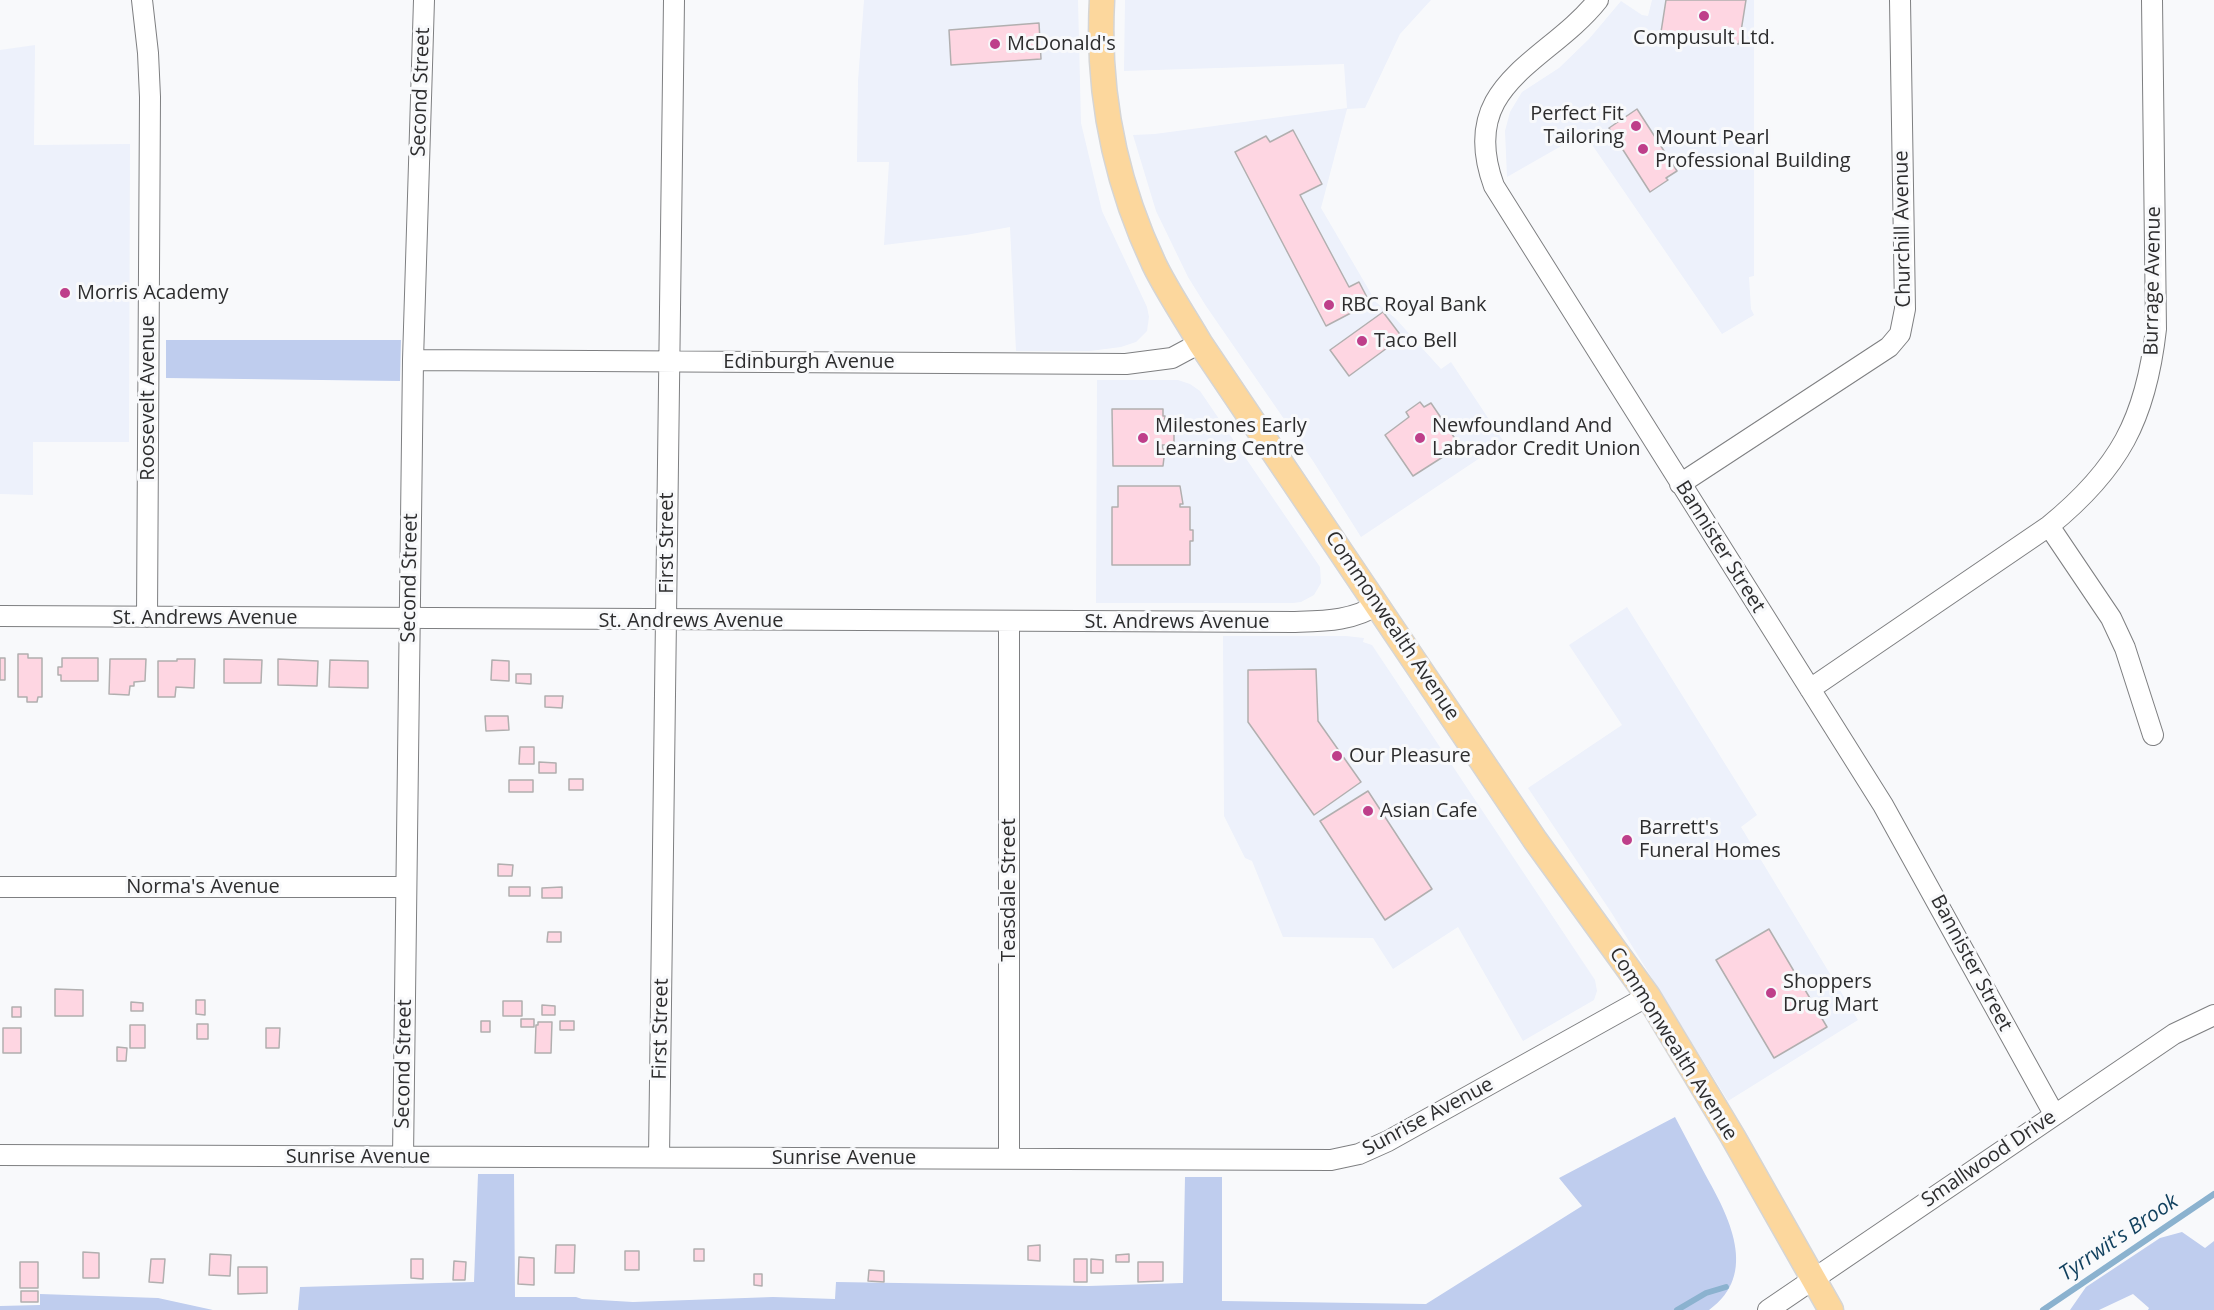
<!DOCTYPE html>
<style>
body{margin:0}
canvas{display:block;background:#f8f9fb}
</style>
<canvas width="2214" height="1310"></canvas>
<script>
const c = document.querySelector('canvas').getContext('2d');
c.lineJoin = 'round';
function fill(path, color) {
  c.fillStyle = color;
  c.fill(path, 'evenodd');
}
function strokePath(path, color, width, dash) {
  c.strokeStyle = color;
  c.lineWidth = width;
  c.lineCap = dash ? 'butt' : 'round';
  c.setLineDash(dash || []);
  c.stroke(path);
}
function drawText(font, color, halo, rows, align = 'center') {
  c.font = font + ' "Open Sans",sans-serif';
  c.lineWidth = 6;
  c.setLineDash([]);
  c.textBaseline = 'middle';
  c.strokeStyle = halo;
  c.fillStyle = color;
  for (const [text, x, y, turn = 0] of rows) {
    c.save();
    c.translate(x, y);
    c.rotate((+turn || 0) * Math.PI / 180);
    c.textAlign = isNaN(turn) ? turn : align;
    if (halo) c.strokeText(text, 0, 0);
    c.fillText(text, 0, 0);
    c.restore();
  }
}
fill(new Path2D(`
 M864,0H1078L1081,123L1102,211L1147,307L1149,317L1147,331L1136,342L1121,347L1090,351H1016L1010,227L966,235L884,245L889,162H857L858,81Z
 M1125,0H1431L1400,34L1365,108L1347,109L1321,208L1376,302L1396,319L1441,369L1451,362L1504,442L1361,537L1313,461L1206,306L1188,277L1156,211L1133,135L1155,134L1347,108L1344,64L1124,71Z
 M1652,0H1754V276L1749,277L1751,309L1754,315L1722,334L1584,133L1507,177L1505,131L1510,112L1522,92L1559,68L1589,39L1621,1L1642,15L1648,16Z
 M35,45L34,145L130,144L129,442H33V495L0,494V50Z
 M1097,380H1178L1190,384L1200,391L1320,567L1321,583L1314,595L1301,602L1293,603H1096Z
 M1627,607L1757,815L1741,827L1858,1020L1728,1101L1611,912L1528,788L1622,725L1569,645Z
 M1223,636H1346L1364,638L1363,642L1372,645L1595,980L1597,991L1594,1000L1523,1041L1458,927L1393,969L1373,938L1283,937L1252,861L1245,858L1224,816Z`), '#edf1fb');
fill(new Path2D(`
 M166,340H401L400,381L166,378Z
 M1675,1117C1685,1136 1695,1155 1705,1174C1728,1215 1760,1274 1709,1310H298L300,1287L474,1282L478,1174H514L515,1297H576L582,1299L633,1302L773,1297L835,1299L836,1282L1088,1286L1183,1283L1185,1177H1222V1301L1426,1304L1582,1206L1559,1178Z
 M2182,1232L2205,1248L2214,1241V1310H2148L2149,1308L2133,1294L2099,1310H2070L2086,1287L2160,1238Z
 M40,1294L158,1298L213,1310H0V1306L40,1305Z`), '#bfcdee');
strokePath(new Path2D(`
 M1677,1310L1706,1293L1726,1287
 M2043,1310L2214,1194`), '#8bb2cf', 6);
const building = new Path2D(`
 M1666,0H1746L1739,44L1661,32Z
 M1039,23L1041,59L951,65L949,30Z
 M1637,109L1677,171L1666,178L1668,180L1650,192L1609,128Z
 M1293,130L1322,184L1300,195L1349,287L1359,282L1370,303L1326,326L1235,152L1266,136L1270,142Z
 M1383,312L1402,337L1349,376L1330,350Z
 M1420,402L1424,407L1431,403L1460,446L1413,476L1385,435L1409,417L1406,412Z
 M1112,409H1163V416H1165L1163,430H1174V445H1162L1163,449H1165L1163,466H1113Z
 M1118,486H1180L1183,504H1180V507H1190V530H1193V541H1190V565H1112V507H1118Z
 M18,654H28V658H42V697H38L37,702H27V697H18Z
 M0,658H5V680H0Z
 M62,658H98V681H61V675H58V667H62Z
 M110,659H146L145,681L134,682V686H130L129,695L109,694Z
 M177,659H195L194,688L176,687L175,697H158V661H177Z
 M224,659L262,660L261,683H224Z
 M278,659L318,661L317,686L278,685Z
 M330,660L368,661V688L329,687Z
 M492,660L509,661V681L491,680Z
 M1316,669L1318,721L1361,782L1314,815L1248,722V670Z
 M516,674H531V684L516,683Z
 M545,696H563L562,708L545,707Z
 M485,716H508L509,730L486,731Z
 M520,747H534V764H519Z
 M539,762L556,763V773H539Z
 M569,779H583V790H569Z
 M509,780H533V792H509Z
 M1368,791L1432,889L1385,920L1320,821Z
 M498,864L513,865L512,876H498Z
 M509,887H530V896H509Z
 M562,887V898H542V888Z
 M1769,929L1827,1027L1774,1058L1716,960Z
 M548,932H561V942H547Z
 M55,989L83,990V1016H55Z
 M196,1000H205V1015L196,1014Z
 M503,1001H522V1016H503Z
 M131,1002L143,1003V1011H131Z
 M542,1005L555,1006V1015H542Z
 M12,1007H21V1017H12Z
 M521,1019H534V1027H521Z
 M481,1021H490V1032H481Z
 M560,1021H574V1030H560Z
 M538,1022H552L551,1053H535L536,1025H538Z
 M197,1024H208V1039H197Z
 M130,1025H145V1048H130Z
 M3,1028H21V1053H3Z
 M266,1028H280L279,1048H266Z
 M117,1047L127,1048L126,1061H117Z
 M556,1245H575L574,1273H555Z
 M1040,1245V1261L1028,1260V1246Z
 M694,1249H704V1261H694Z
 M625,1251H639V1270H625Z
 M83,1252L99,1253V1278H83Z
 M210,1254L231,1255L230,1276L209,1275Z
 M1129,1254V1262H1116V1255Z
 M519,1257L534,1258V1285L518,1284Z
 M151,1259H165L163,1283L149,1282Z
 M411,1259H423V1279L411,1278Z
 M1074,1259H1087V1282H1074Z
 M1091,1259L1103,1260V1273H1091Z
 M454,1261L466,1262L465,1280H453Z
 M20,1262H38V1288H20Z
 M1138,1262H1163V1281L1138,1282Z
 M238,1267H267V1293L238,1294Z
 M869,1270L884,1271V1282L868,1281Z
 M754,1274H762V1286L754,1285Z
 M21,1291H38V1302H21Z`);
fill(building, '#fed6e2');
strokePath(building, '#b1afaf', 1.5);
const minor = new Path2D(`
 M142,0L148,53L150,97L147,617
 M1598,0C1548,63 1456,83 1494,186L1883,805L2054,1114
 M413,360L1126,364L1172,358L1200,343
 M1680,484L1889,347L1900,334L1905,309L1900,0
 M2049,526L2111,618L2125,648L2153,735
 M0,616L1295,622C1323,621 1354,621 1378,604
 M1810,689L2049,526C2119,469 2146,419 2156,329L2152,0
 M0,887H406
 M0,1155L1331,1160L1359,1154L1388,1141L1648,996
 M403,1157L413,360L424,0
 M659,1157L674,0
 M1009,1159V621
 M1768,1310L2174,1034L2214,1015`);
const major = new Path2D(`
 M1102,0C1097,91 1115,181 1154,264C1167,291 1185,317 1200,343L1535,840L1648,996L1733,1137L1831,1310`);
strokePath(minor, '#7e7f81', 22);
strokePath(major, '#d5d5d5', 27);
strokePath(minor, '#fff', 20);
strokePath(major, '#fcd79d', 24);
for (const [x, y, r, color] of [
 [1704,16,6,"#be3f8a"],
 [995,44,6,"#be3f8a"],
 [1636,126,6,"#be3f8a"],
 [1643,149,6,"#be3f8a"],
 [65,293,6,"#be3f8a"],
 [1329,305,6,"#be3f8a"],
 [1362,341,6,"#be3f8a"],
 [1143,438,6,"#be3f8a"],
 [1420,438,6,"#be3f8a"],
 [1337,756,6,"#be3f8a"],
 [1368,811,6,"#be3f8a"],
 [1627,840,6,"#be3f8a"],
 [1771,993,6,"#be3f8a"]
]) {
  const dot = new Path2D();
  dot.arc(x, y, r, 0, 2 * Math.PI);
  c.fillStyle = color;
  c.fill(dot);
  strokePath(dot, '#f8f9fb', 2);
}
drawText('20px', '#2d2d2e', '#f8f9fb', [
 ["Compusult Ltd.",1704,38,"center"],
 ["McDonald's",1007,44],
 ["Perfect Fit",1624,114,"right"],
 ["Tailoring",1624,137,"right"],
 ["Mount Pearl",1655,138],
 ["Professional Building",1655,161],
 ["Morris Academy",77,293],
 ["RBC Royal Bank",1341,305],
 ["Taco Bell",1374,341],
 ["Milestones Early",1155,426],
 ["Learning Centre",1155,449],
 ["Newfoundland And",1432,426],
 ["Labrador Credit Union",1432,449],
 ["Our Pleasure",1349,756],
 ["Asian Cafe",1380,811],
 ["Barrett's",1639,828],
 ["Funeral Homes",1639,851],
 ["Shoppers",1783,982],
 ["Drug Mart",1783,1005]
], 'left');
drawText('20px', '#2d2d2e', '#f8f9fb', [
 ["Second Street",421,92,-88],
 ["Churchill Avenue",1903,229,-91],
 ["Burrage Avenue",2153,281,-89],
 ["Edinburgh Avenue",809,362],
 ["Roosevelt Avenue",148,398,-90],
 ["First Street",667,543,-90],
 ["Bannister Street",1720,547,58],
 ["Second Street",410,578,-89],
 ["St. Andrews Avenue",205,618],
 ["St. Andrews Avenue",691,621],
 ["St. Andrews Avenue",1177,622],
 ["Commonwealth Avenue",1392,626,56],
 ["Norma's Avenue",203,887],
 ["Teasdale Street",1009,890,-90],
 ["Bannister Street",1971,963,62],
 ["First Street",661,1029,-89],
 ["Commonwealth Avenue",1673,1044,58],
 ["Second Street",404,1064,-89],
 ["Sunrise Avenue",1428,1117,-28],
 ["Sunrise Avenue",358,1157],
 ["Sunrise Avenue",844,1158],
 ["Smallwood Drive",1989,1159,-34]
]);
drawText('italic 21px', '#0f3f5d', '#f8f9fb', [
 ["Tyrrwit's Brook",2119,1238,-34]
]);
</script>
